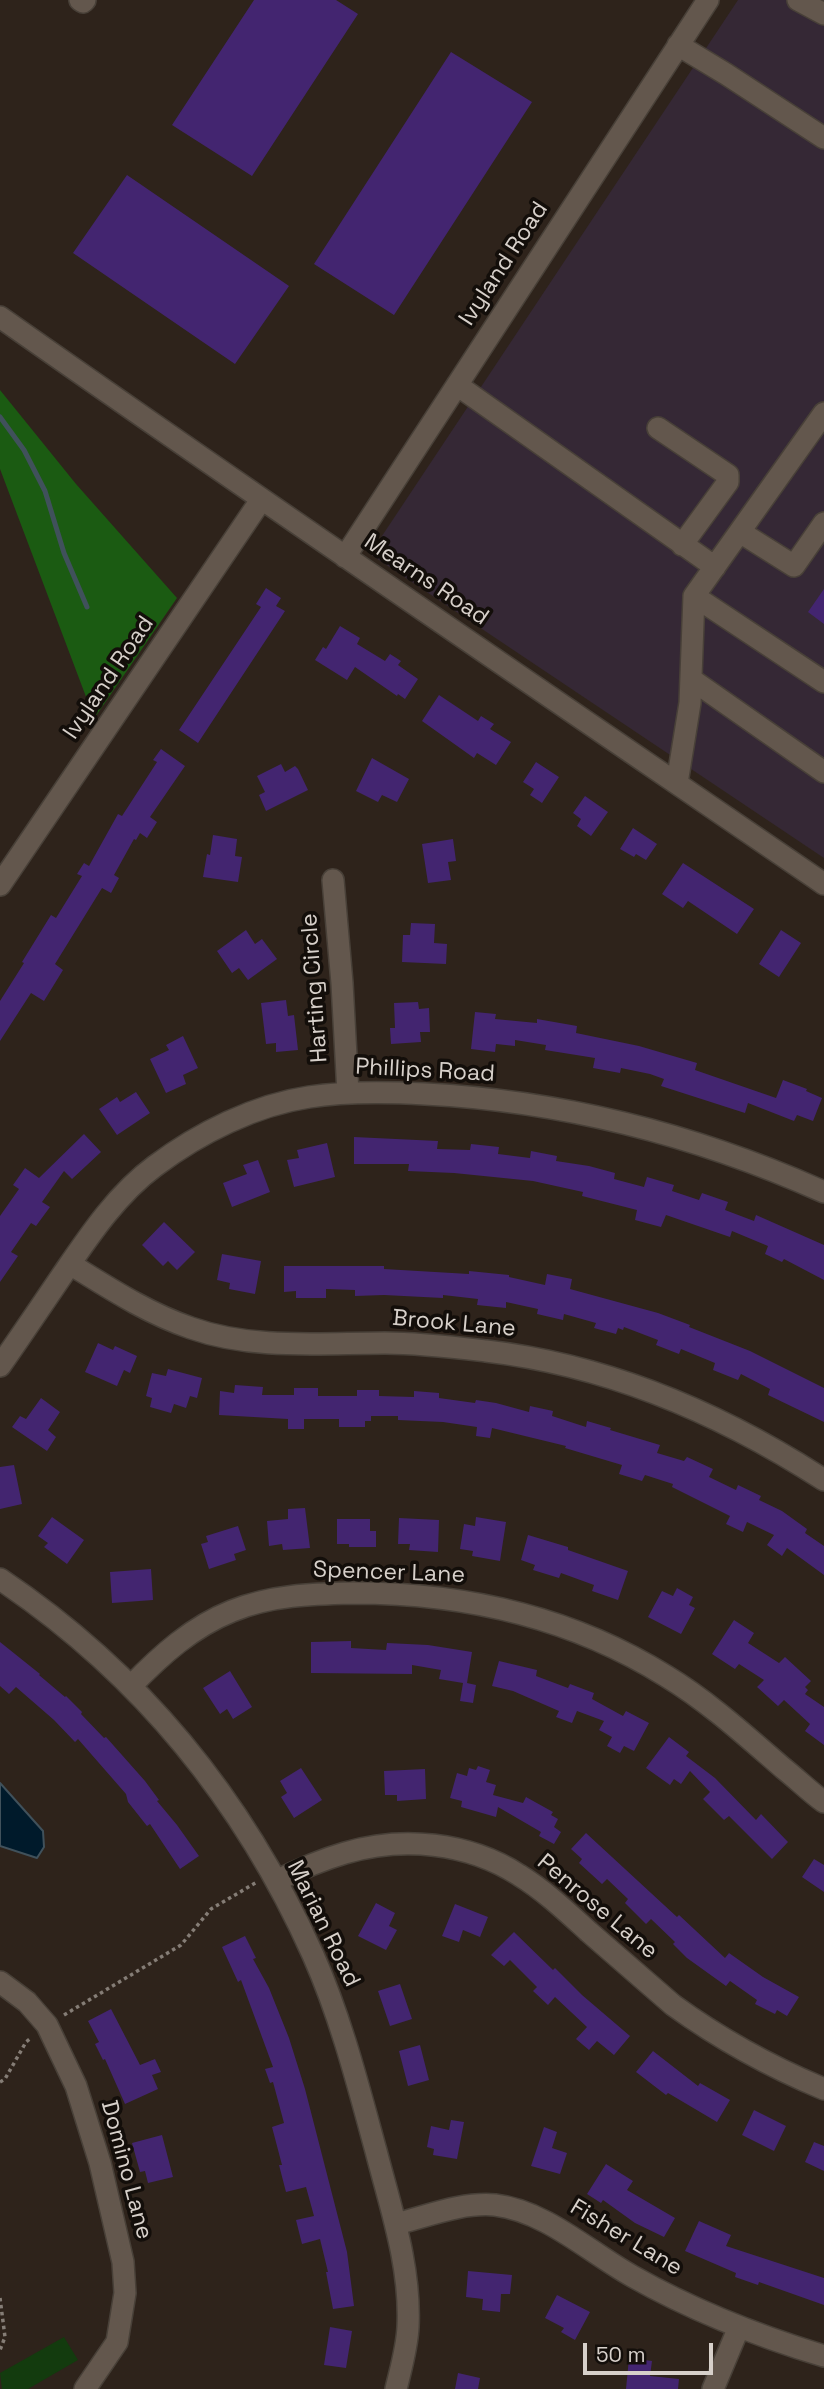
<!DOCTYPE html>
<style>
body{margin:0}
#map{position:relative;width:824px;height:2389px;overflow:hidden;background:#2e231b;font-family:"Space Grotesk",sans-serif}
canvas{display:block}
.scale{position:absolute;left:583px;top:2343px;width:130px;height:32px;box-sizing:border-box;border:4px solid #d7d0ca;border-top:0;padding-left:9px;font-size:21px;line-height:24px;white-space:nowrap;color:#d7d0ca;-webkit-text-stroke:5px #130e0a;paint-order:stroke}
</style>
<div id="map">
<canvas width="824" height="2389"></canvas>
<div class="scale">50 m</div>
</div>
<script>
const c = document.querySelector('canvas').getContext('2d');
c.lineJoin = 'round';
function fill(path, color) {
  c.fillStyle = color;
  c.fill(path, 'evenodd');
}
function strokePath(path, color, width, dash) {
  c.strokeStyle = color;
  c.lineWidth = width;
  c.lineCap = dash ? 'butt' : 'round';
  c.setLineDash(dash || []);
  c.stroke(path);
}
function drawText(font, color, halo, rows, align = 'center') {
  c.font = font + ' "Space Grotesk",sans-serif';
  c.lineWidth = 7;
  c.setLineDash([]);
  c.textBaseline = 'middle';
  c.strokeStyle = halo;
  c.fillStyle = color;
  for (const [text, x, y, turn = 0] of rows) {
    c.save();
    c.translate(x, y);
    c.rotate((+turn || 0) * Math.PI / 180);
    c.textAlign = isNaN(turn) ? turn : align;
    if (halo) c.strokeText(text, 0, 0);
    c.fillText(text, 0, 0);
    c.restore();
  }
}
fill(new Path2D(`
 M738,0H824V858L370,554Z`), '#352835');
fill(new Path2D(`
 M64,2337L78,2360L28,2389H2L0,2373Z`), '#133b0e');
fill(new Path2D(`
 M0,390L76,484L177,598L91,723V710L0,469Z`), '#1b5b12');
const water = new Path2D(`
 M0,1783L43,1831L44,1847L37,1858L0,1846Z`);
fill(water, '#001a2b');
strokePath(water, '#40515b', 2);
strokePath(new Path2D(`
 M0,417L24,450L45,491L64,553L87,607`), '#40515b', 5);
fill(new Path2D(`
 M254,0H336L358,14L252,176L172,125Z
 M451,52L532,102L394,315L314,264Z
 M127,175L289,286L235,364L73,253Z
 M266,588L281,598L276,606L285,611L198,743L179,730L261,607L256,604Z
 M824,589V624L808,612Z
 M340,626L360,638L357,644L385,661L390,654L401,661L398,665L418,679L405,699L398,694L397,696L355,667L347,680L315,660L323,647L326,649Z
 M439,695L478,721L481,716L494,724L490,729L511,742L496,765L477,753L474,758L422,721Z
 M161,749L185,766L150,817L157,822L147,838L140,833L136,840L134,839L114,875L119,878L111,893L102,888L55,964L63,970L44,1001L31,993L0,1041V1001L24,963L22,962L51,915L56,918L82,876L77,874L84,863L89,866L118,814L122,816L157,762L153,760Z
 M372,758L409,779L397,802L382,795L378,802L356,791Z
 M536,762L559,777L542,803L530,795L534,789L523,782Z
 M281,764L285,772L295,766L298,769L308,790L266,811L259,795L265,792L257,776Z
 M585,796L608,812L591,836L577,826L581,819L573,813Z
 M633,828L657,844L646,860L636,854L634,857L620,849Z
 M213,835L237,839L235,856L242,857L238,882L203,877L207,854L210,855Z
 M453,839L456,861L448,862L451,880L428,883L422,844Z
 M683,863L754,909L737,934L688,901L683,908L662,894Z
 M411,923L435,924L434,943L447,944L446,964L402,962L403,935H410Z
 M246,930L255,944L262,939L277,959L248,980L239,968L232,973L217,951Z
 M781,930L801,943L779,977L759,964Z
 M286,1000L288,1016L294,1015L298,1050L276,1052V1043L266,1044L261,1003Z
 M418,1002L419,1009L429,1008L430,1032H420L421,1042L391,1044L390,1028H395L394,1003Z
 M475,1012L496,1014L495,1019L537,1023V1019L577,1026L576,1033L639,1046L697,1063L695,1070L776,1098L783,1080L807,1089L806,1091L822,1098L813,1121L797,1115L794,1121L748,1103L745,1113L661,1086L664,1079L650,1074L621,1068L620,1073L593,1068L595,1058L545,1050L546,1045L515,1040V1046L496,1044L495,1052L471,1049Z
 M183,1036L198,1068L183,1075L186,1084L166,1093L150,1059L169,1050L166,1045Z
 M136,1092L150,1113L117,1135L99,1109L117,1097L120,1102Z
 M84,1134L101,1152L72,1179L64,1171L42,1202L50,1207L36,1226L31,1223L11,1252L18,1256L0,1282V1216L19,1189L13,1185L25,1168L39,1178Z
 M354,1137L438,1141L437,1149L470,1150L471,1144L499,1147L498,1154L530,1158L531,1151L557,1156L556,1161L589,1166L615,1173L614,1179L644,1187L647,1177L674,1185L672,1191L699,1200L702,1193L728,1202L725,1210L754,1221L756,1215L824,1245V1280L784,1259L782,1262L765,1254L768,1246L732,1231L730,1237L666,1215L661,1227L635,1220L637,1210L582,1196L583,1192L533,1181L454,1173L408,1171L409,1164H354Z
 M327,1143L335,1177L294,1187L287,1160L299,1158L297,1150Z
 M258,1160L270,1192L232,1207L223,1183L247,1174L243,1165Z
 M164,1222L195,1252L177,1270L168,1261L163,1266L142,1245Z
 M222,1254L261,1261L255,1294L229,1289L230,1283L217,1280Z
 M284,1266H384V1269L469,1274V1271L509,1275V1277L545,1285L547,1274L572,1279L570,1289L658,1313L690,1325L689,1327L750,1351L824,1388V1422L768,1395L770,1389L741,1374L738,1380L713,1370L715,1363L681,1349L679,1354L656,1345L658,1340L624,1327L623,1330L618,1328L616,1334L594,1328L596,1323L564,1314L563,1320L537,1314L538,1309L506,1302V1308L477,1305L478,1299L443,1295V1298L384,1295L355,1296V1290L326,1289V1298H296V1291L284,1292Z
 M98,1343L113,1350L115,1346L137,1356L130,1373L124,1370L117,1386L85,1372Z
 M168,1369L202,1378L197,1398L190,1396L186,1408L174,1404L171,1413L150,1407L152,1398L146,1396L152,1373L166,1376Z
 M235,1385L263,1387L262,1395H294V1388H318V1396H357V1390H379V1396L414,1397V1391L439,1393V1398L475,1403L476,1400L496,1403L529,1412L530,1406L553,1411L552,1416L586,1427L587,1421L611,1428L610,1430L660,1445L657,1453L684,1461L687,1457L713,1469L709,1477L736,1490L738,1485L761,1496L759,1500L782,1511L807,1529L805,1533L824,1546V1575L787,1548L782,1556L767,1545L774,1535L747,1522L743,1532L726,1524L730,1516L672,1487L673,1484L645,1475L642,1481L619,1474L622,1465L565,1448L566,1446L492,1428L490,1438L476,1436L477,1427L443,1422L398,1420V1416H371V1421H365V1427H339V1419H304V1429H288V1419L219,1415L220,1391L234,1393Z
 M41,1398L60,1412L48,1430L56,1437L47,1451L12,1427L20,1416L26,1419Z
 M14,1465L22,1504L0,1509V1467Z
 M305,1508L310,1548L283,1550L282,1544L269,1546L267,1521L288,1519V1509Z
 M52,1517L84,1540L67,1564L44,1547L48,1543L38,1536Z
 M476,1517L506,1522L500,1561L472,1556L473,1551L460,1549L464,1524L475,1526Z
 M399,1518L439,1520L438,1552L409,1550L410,1544H398Z
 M337,1519H370V1531H376V1547H349V1544H337Z
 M238,1526L246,1550L234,1554L236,1560L209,1569L201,1544L208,1542L206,1536Z
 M528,1535L568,1547V1550L628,1571L618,1600L592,1591L594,1585L561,1573L559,1578L533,1570L535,1565L521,1560Z
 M151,1569L153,1600L112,1603L110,1572Z
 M677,1588L693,1597L689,1605L695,1608L681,1634L648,1617L662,1591L673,1596Z
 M734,1620L754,1633L748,1643L779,1663L785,1657L811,1681L805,1687L808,1690L805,1694L824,1707V1745L805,1731L810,1724L784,1700L778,1706L757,1687L764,1680L739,1664L735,1669L712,1654Z
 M351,1641V1648L386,1650L387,1643L428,1645L472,1652L467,1683L476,1685L473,1703L460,1701L463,1683L439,1679L441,1670L412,1665V1674L311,1673V1642Z
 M0,1642L40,1674L39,1675L65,1697L66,1696L82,1712L81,1714L104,1738L106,1737L145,1781L159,1800L157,1801L177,1825L199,1856L180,1869L150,1824L147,1826L128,1802L126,1794L78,1739L75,1742L54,1720L16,1687L9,1694L0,1686Z
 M499,1661L537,1670L536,1676L568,1688L570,1684L594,1693L592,1699L623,1716L626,1711L649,1723L634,1751L624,1746L620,1753L607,1746L612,1737L599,1730L604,1721L577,1711L572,1723L556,1717L559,1711L513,1691L492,1686Z
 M230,1671L252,1707L233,1719L227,1709L220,1714L203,1688Z
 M669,1737L689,1752L686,1756L715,1778L756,1820L761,1814L788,1842L772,1859L729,1816L724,1820L703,1799L710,1792L690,1771L681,1784L674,1779L670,1785L646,1768Z
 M478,1766L490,1770L486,1782L496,1785L493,1795L523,1803L526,1797L553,1812L551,1815L558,1819L554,1827L561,1832L554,1844L539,1836L541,1832L498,1807L496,1817L461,1807L462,1801L450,1798L457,1773L467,1776L469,1768L476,1770Z
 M301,1768L322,1800L294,1818L281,1797L287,1793L280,1781Z
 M425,1769L426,1799L397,1801V1795H385L384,1771Z
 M586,1833L677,1917L679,1915L725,1958L729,1953L763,1977L799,1997L787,2016L777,2010L775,2014L755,2004L757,2000L730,1981L726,1986L687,1958L673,1944L675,1942L651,1919L646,1924L625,1903L628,1899L607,1879L602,1884L579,1863L582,1859L571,1849Z
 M814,1859L824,1865V1892L802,1877Z
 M376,1903L395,1913L389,1926L397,1930L386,1950L358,1936Z
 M455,1904L488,1917L480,1937L463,1930L459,1942L442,1936Z
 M514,1932L553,1970L555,1968L582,1995L630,2036L614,2055L597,2041L589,2050L576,2039L587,2027L555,1997L548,2005L533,1991L537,1987L510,1960L504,1966L491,1955Z
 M245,1936L256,1958L253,1959L269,1988L289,2038L305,2089L347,2252L354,2306L333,2309L326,2272H328L320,2239L302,2244L296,2220L314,2216L306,2187L286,2192L279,2165H282L272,2127L284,2123L273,2082L270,2083L265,2069L273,2067L241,1980L238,1982L222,1947Z
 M400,1984L412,2019L390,2026L378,1991Z
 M111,2009L140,2065L155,2059L161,2072L152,2075L158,2089L125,2104L105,2059L103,2060L95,2044L99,2042L88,2021Z
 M420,2045L429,2080L408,2086L399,2051Z
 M653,2051L698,2086L700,2083L730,2100L717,2122L668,2093L666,2095L636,2072Z
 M754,2110L786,2126L774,2151L742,2135Z
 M451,2120L464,2122L457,2159L433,2155L434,2149L427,2147L431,2126L449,2130Z
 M544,2127L557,2132L552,2148L567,2153L560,2174L531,2166Z
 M162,2135L173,2177L148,2183L145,2171L140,2172L132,2143Z
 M814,2142L824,2146V2171L805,2162Z
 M606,2164L633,2181L627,2190L675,2218L664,2237L635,2223L603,2200L601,2203L587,2194Z
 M699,2221L731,2235L726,2246L824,2278V2305L759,2282L758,2285L735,2277L736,2273L685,2251Z
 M468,2271L512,2275L510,2294H501L500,2312L482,2310L483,2299L466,2297Z
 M557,2295L590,2312L575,2340L561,2332L564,2328L545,2318Z
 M330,2327L352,2331L346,2368L324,2365Z
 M629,2358L652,2361L650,2376L679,2379L678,2389H626Z
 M458,2373L480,2378L478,2389H455Z`), '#432570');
const minor = new Path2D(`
 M80,0L83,2L85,0
 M798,0L824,14
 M678,45L726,74L824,138
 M0,317C273,509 549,696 824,884
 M457,385L715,567
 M658,428L728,475V482L682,545
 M740,532L794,566L824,523
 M345,557L708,0
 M694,596L824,682
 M691,679L824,772
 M677,783L690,703L694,596L824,413
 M333,880L342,983L348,1093
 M0,885L261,500
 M70,1264C109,1288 147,1313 191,1328C253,1350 321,1343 385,1343C419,1343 452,1347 486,1351C607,1365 722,1414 824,1480
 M0,1366C21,1336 42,1305 63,1274C89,1236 117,1194 155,1166C199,1133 255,1105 309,1097C347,1091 387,1092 425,1094C565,1101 696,1135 824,1192
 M0,1579C140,1673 244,1801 313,1955C341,2018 358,2085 376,2151C391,2209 411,2267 408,2327C407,2348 401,2368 396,2389
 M131,1686C161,1655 192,1627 232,1611C271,1595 312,1594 353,1593C464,1593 571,1617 666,1676C709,1702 746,1736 783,1768C797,1779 810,1792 824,1802
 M276,1881C298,1870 321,1860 345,1853C402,1836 468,1842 519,1875C545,1891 567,1912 589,1932C617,1956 645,1981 673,2005C720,2039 771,2067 824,2089
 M0,1982L27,2002L47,2025L76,2086L100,2163L123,2262L125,2293L117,2342L85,2389
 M396,2224C428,2216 462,2202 495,2205C546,2211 589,2252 632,2276C692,2310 758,2336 824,2356
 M713,2389L739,2327`);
strokePath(minor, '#484038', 24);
strokePath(new Path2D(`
 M64,2015L181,1945L211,1909L257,1882
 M0,2082L5,2079L26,2042L31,2038
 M0,2298L5,2337L0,2350`), '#857d76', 3.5, [3.5, 3.5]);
strokePath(minor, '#63574d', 21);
drawText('23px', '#d7d0ca', '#130e0a', [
 ["Ivyland Road",504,264,-57],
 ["Mearns Road",426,580,34],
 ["Ivyland Road",109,678,-56],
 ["Harting Circle",315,988,-94],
 ["Phillips Road",425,1071,3],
 ["Brook Lane",454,1324,5],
 ["Spencer Lane",389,1573,2],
 ["Penrose Lane",597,1907,40],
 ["Marian Road",323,1924,64],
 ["Domino Lane",126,2170,75],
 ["Fisher Lane",626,2238,31]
]);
</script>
